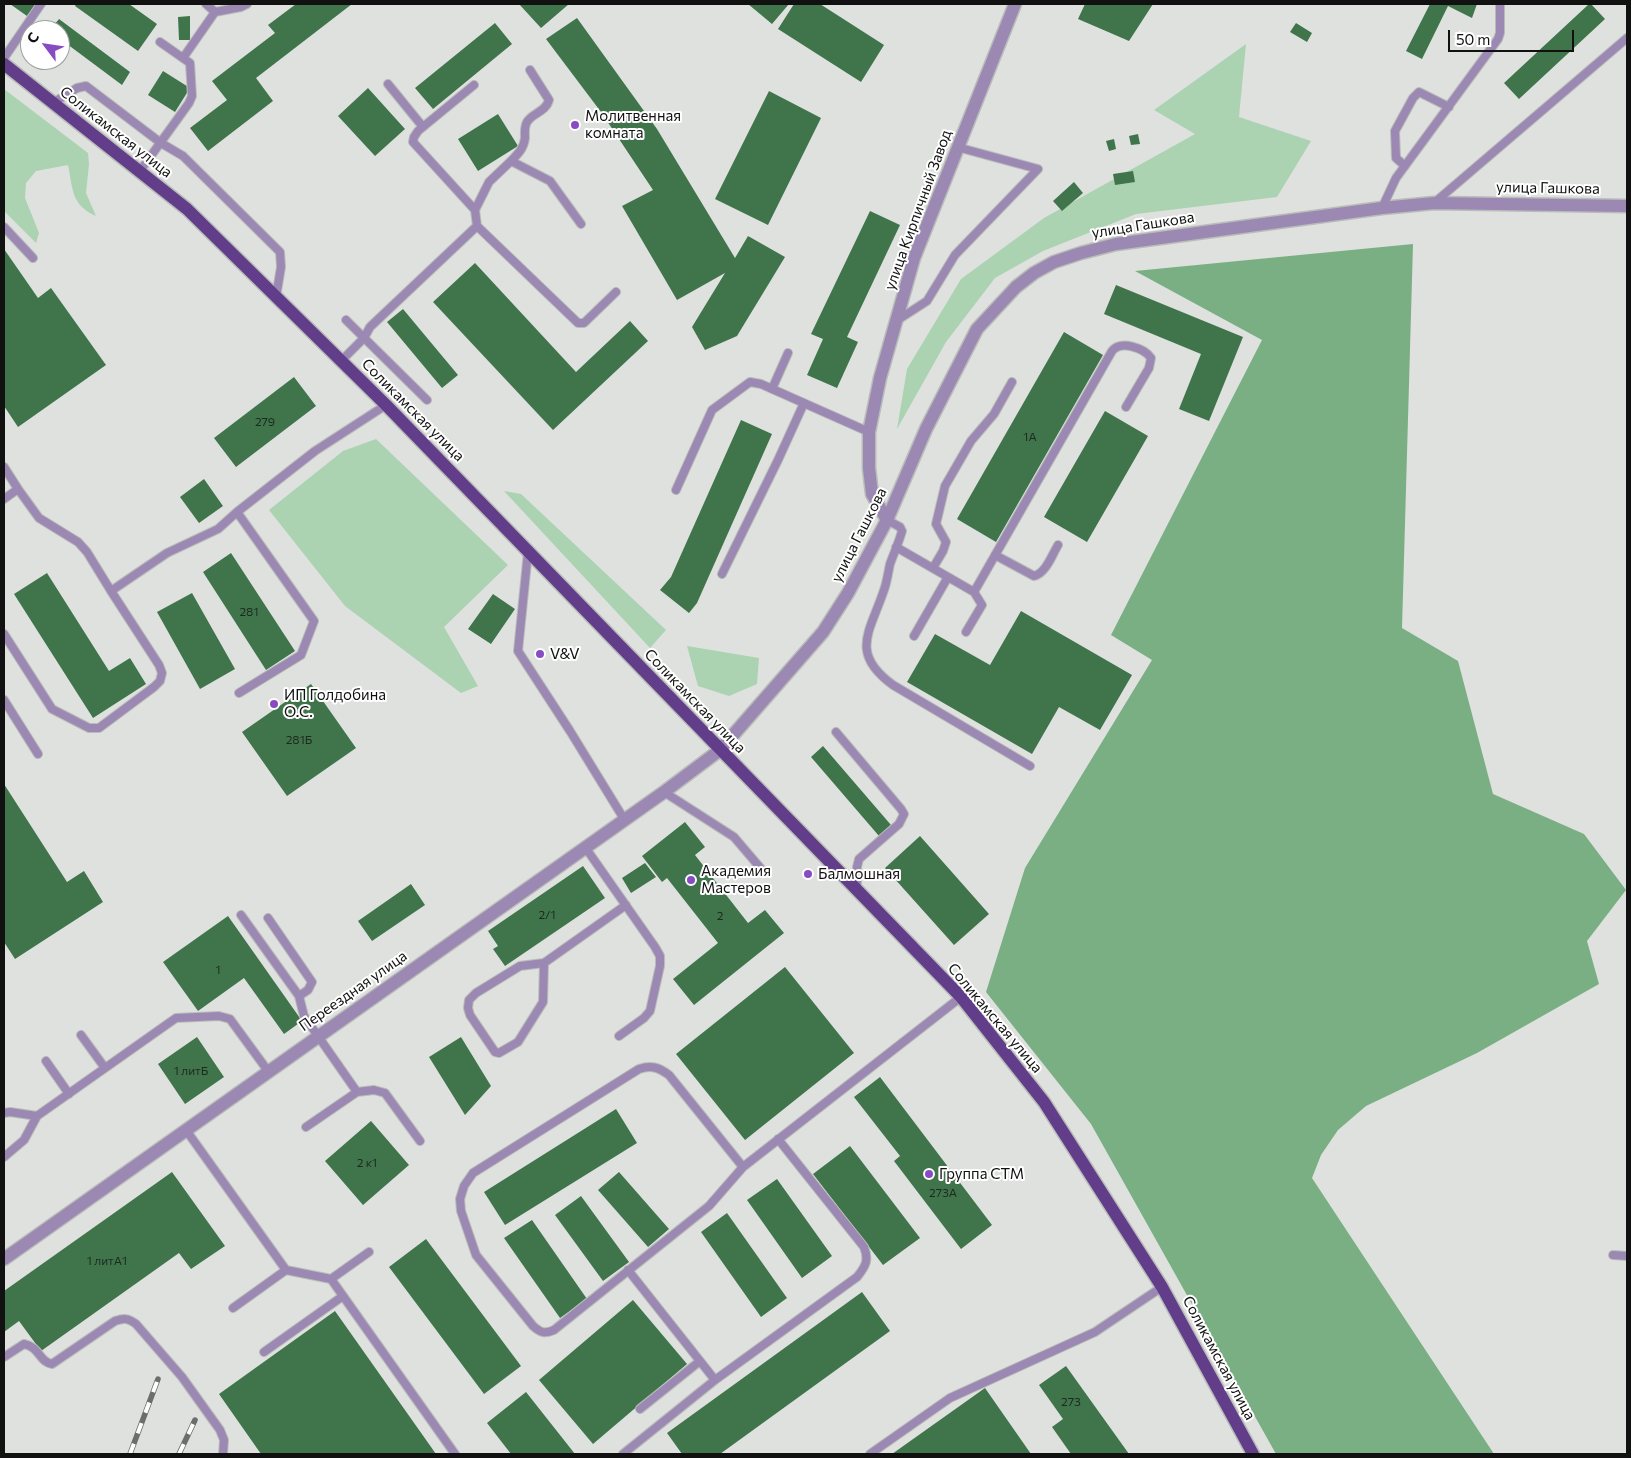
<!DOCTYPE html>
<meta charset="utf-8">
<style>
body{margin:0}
#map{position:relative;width:1631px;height:1458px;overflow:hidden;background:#dee1de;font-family:Commissioner,sans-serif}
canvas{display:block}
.frame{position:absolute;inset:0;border:5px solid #101110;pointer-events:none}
.north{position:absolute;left:20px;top:20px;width:50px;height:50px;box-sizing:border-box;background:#fff;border:1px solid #9fa09f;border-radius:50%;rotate:301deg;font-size:14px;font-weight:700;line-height:20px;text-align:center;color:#101110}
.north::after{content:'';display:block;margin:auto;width:18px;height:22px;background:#874cc2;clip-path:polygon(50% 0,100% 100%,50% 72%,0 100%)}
.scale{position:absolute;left:1448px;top:30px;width:126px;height:22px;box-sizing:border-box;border:2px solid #101110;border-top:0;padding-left:6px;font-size:15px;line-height:18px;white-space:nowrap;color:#101110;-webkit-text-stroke:4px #fff;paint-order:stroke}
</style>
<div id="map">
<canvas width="1631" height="1458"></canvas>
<div class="frame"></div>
<div class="north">С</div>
<div class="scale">50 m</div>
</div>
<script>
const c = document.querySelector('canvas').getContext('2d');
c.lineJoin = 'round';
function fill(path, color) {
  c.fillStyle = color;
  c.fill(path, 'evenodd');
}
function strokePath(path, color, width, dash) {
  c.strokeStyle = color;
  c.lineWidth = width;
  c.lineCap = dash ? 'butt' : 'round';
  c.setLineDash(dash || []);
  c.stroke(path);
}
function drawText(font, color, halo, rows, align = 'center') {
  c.font = font + ' Commissioner,sans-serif';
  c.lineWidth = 4;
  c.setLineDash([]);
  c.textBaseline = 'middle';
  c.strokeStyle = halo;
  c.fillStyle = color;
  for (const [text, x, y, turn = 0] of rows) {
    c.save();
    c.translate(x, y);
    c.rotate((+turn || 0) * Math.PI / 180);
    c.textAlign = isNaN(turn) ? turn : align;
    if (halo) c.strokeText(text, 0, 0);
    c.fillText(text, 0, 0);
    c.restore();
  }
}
fill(new Path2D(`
 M1246,44L1239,117L1311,141L1277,197L1136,214L1043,251L995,278L946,342L897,429L907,369L961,279L1044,218L1195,134L1154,110Z
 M4,89L88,153L89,164L86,193L96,216C71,205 73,189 68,165L36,171L26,183L25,198L39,233L36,243L4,211Z
 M376,439L508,565L444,627L478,686L461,693L345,606L269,510L343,451Z
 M504,491L521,494L666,630L650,648Z
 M687,646L759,658L757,684L729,696L698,686Z`), '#abd3b2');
fill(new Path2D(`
 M1413,244L1402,628L1458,661L1493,794L1584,834L1626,890L1587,941L1599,984L1477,1053L1366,1106L1338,1130L1321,1155L1312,1178L1494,1454H1276L1091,1124L986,992L1025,868L1152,660L1111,635L1262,340L1135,271Z`), '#79af83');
fill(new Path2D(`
 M10,4H36L27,16Z
 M76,4H129L157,24L138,51L75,6Z
 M296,4H352L256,78L273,101L208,151L190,128L227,100L212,81L275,33L268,25Z
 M519,4H569L541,28Z
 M748,4H789L772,24Z
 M794,4H820L884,45L861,82L778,29Z
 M1085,4H1153L1129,41L1078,19Z
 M1430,4H1477L1472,18L1448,6L1422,59L1406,51Z
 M1589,4H1591L1605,19L1519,99L1504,83Z
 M190,16V40H179L178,17Z
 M577,18L657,129L735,258L748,236L785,257L737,336L705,350L692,327L725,273L677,300L622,206L653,190L601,112L546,39Z
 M59,19L130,72L122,85L67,44L65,47L60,43V30H50Z
 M495,23L512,44L433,109L415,88Z
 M1296,23L1312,33L1307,42L1290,32Z
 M163,71L190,88L175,112L148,95Z
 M368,88L405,129L375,156L338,116Z
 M769,91L821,118L768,225L715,199Z
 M498,114L518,146L478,171L458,139Z
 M1138,134L1140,144L1131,145L1129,136Z
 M1114,139L1116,149L1109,151L1106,141Z
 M1133,171L1135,182L1115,185L1113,174Z
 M1074,182L1083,193L1062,211L1053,201Z
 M870,211L900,225L847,337L858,342L837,388L807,375L823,339L811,334Z
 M4,249L38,298L51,288L106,365L18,427L4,406Z
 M475,263L576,372L630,321L648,341L553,430L433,302Z
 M1116,285L1243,337L1209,421L1179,409L1201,354L1104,314Z
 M403,309L458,375L442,388L387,322Z
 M1064,332L1103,355L996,542L957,519Z
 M294,377L316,406L236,467L214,438Z
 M1105,411L1148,436L1087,542L1044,517Z
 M741,420L772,434L697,603L689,613L660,590L671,577Z
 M204,479L223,506L199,523L180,497Z
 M231,553L295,651L266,670L203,572Z
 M47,573L109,671L130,658L146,684L93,718L14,594Z
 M192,593L235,669L200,689L157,612Z
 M493,594L515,609L491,644L468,629Z
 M1021,611L1132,675L1100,730L1059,707L1032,754L907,682L935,634L990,665Z
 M311,684L356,748L287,796L242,732Z
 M823,746L891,825L879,836L811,757Z
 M4,784L67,882L84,871L103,902L15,959L4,942Z
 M685,822L705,847L695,855L748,923L765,910L784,933L694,1005L673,979L718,943L667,878L662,882L642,856Z
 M920,836L989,914L954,945L885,868Z
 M645,863L656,877L631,893L622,878Z
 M583,866L605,898L505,966L493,949L498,946L488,931Z
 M411,884L425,905L372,941L358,921Z
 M228,916L302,1021L284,1034L244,978L198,1011L163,962Z
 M785,967L854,1053L745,1140L676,1054Z
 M197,1037L224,1077L185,1104L158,1064Z
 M461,1037L491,1086L465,1115L429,1057Z
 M880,1077L992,1225L961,1249L894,1161L900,1156L854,1097Z
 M616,1109L637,1143L505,1225L484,1192Z
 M371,1121L409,1165L363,1205L325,1161Z
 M850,1146L920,1238L883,1265L813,1174Z
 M172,1172L225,1246L191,1269L179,1253L41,1351L19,1321L4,1332V1291Z
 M619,1172L669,1229L648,1247L598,1190Z
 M777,1179L832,1256L802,1278L747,1200Z
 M581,1196L629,1262L603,1281L555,1215Z
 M727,1213L787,1298L761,1317L701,1232Z
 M532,1220L587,1299L560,1318L504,1238Z
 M426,1239L521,1366L484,1394L389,1267Z
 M862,1292L890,1331L720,1454H682L667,1433Z
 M633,1300L687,1364L593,1444L539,1380Z
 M335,1311L436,1454H261L219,1394Z
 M1066,1366L1129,1454H1071L1052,1427L1063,1419L1039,1385Z
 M985,1388L1031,1454H892Z
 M526,1392L575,1454H511L487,1423Z`), '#40754c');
const service = new Path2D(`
 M206,4L215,12
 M4,58L41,4
 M183,58L215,12L241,7L247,4
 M388,84L423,127
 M53,103L77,88L86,86L161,143L183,156L280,252L281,267L276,297
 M511,161C518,154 524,148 525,138C525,133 524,127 527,122C532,113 546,112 549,100L530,70
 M1405,166L1396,158L1395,131L1413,98L1419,92L1449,107
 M140,171L189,103L192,96L190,63L160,42
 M1434,203L1627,38
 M1382,208L1396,178L1498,39L1500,33V4
 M475,210L489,182L511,161L550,181L581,224
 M477,226L578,323H584L616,292
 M4,227L33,258
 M346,320L427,400
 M896,321L927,301L955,255L1038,169L957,147
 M341,361L364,338L370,327L477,226L475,210L413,142L414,137L418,131L474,85
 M772,389L788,353
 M4,467L18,489
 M676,490L712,410L750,382L761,384L869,432
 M4,499L18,489L39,518L78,542L87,552L111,591
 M237,512L314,621L301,655L239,693
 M887,520L900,527L902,531C899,542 894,553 890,564C888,573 887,582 884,590C870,632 849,653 893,685L1030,766
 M896,547L974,592L1112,351C1121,340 1144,348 1151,358L1149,368L1126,407
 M528,552L518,651L570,731L624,819
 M995,555L1034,576C1046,573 1052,555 1058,545
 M933,568L943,551L946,542L936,524L945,486L971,441L994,414L1012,382
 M722,574L778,460L804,403
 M966,632L982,605L974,592
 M4,634L52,709L89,728H99L154,687L160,681L162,673L159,665L111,591L167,553L218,529L237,512L315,451L386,405
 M914,636L948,577
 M4,700L38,754
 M836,732L901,809L904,814L899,824L859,859L857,867V891
 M664,792L734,837L763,871
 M585,847L655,947L660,956V966L650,1011L644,1018L619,1036
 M241,915L299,996
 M268,918L312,982L308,990L299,996L304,1016L357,1092L306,1127
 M544,963L543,1002L518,1042L499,1053L495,1052L470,1015L468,1008L469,1000L476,993L520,966L544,963L626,905
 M81,1035L105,1068
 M46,1061L69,1094
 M357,1092L374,1090L385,1093L420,1141
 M4,1113L10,1112L37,1116
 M186,1130L286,1270L331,1279L455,1454
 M4,1157L24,1140L37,1116L176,1018L219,1016L230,1019L268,1071
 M743,1167L669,1075C658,1067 651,1065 639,1069L473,1173L464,1186L460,1199L461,1211L476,1255L533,1326C541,1333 545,1334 554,1330L709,1206L743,1167L961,997
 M1613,1255L1627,1256
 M628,1270L715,1380
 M331,1279L369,1252
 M233,1308L286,1270
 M264,1352L343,1296
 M4,1357L24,1344C40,1347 39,1362 52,1364L115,1321C124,1318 128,1318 136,1324L182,1377L220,1430L224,1440L223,1454
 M640,1409L700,1361
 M623,1454L715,1380L857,1277C866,1266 869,1260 864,1247L778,1139
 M870,1454L950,1398L1095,1332L1162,1287`);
const minor = new Path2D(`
 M887,520L872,494L869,468V432L880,378L914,258L1015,4
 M4,1259L664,792L720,750`);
const tertiary = new Path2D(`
 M720,750L823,632L848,593L887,520L926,429L977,329L1016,287L1034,273L1054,262L1081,253L1116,244L1382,208L1434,203L1627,206`);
const primary = new Path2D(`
 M4,64L187,209L386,405L961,997L1044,1102L1162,1287L1253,1454`);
strokePath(service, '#b9bcb9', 10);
strokePath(minor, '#b9bcb9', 15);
strokePath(tertiary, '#b9bcb9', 15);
strokePath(primary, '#b9bcb9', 15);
strokePath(service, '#9b89b3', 8);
strokePath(minor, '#9b89b3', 12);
strokePath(tertiary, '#9b89b3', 12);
strokePath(primary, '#623e8a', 12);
const rail = new Path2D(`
 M130,1454L158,1379
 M179,1454L195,1420`);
strokePath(rail, '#6c6e6c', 5.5);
strokePath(rail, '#fff', 4, [11]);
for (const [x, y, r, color] of [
 [575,125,5,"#874cc2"],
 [540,654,5,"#874cc2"],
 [274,704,5,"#874cc2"],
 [808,874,5,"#874cc2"],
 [691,880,5,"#874cc2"],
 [929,1174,5,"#874cc2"]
]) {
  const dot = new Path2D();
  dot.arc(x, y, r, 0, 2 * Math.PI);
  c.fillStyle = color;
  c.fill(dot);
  strokePath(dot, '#fff', 2);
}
drawText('12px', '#1c2a1f', null, [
 ["279",265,422],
 ["1А",1030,437],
 ["281",249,612],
 ["281Б",299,740],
 ["2/1",547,915],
 ["2",720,916],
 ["1",218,970],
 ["1 литБ",191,1071],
 ["2 к1",367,1163],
 ["273А",943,1193],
 ["1 литА1",107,1261],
 ["273",1071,1402]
]);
drawText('15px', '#101110', '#fff', [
 ["Молитвенная",585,116],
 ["комната",585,133],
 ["V&V",550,654],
 ["ИП Голдобина",284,695],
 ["О.С.",284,712],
 ["Академия",701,871],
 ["Мастеров",701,888],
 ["Балмошная",818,874],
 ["Группа СТМ",939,1174]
], 'left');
drawText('15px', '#101110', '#fff', [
 ["Соликамская улица",116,132,38],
 ["улица Гашкова",1548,188,1],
 ["улица Кирпичный Завод",918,210,-70],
 ["улица Гашкова",1143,225,-9],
 ["Соликамская улица",413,410,45],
 ["улица Гашкова",859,535,-63],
 ["Соликамская улица",695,701,46],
 ["Переездная улица",353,991,-35],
 ["Соликамская улица",995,1018,50],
 ["Соликамская улица",1219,1358,62]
]);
</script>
